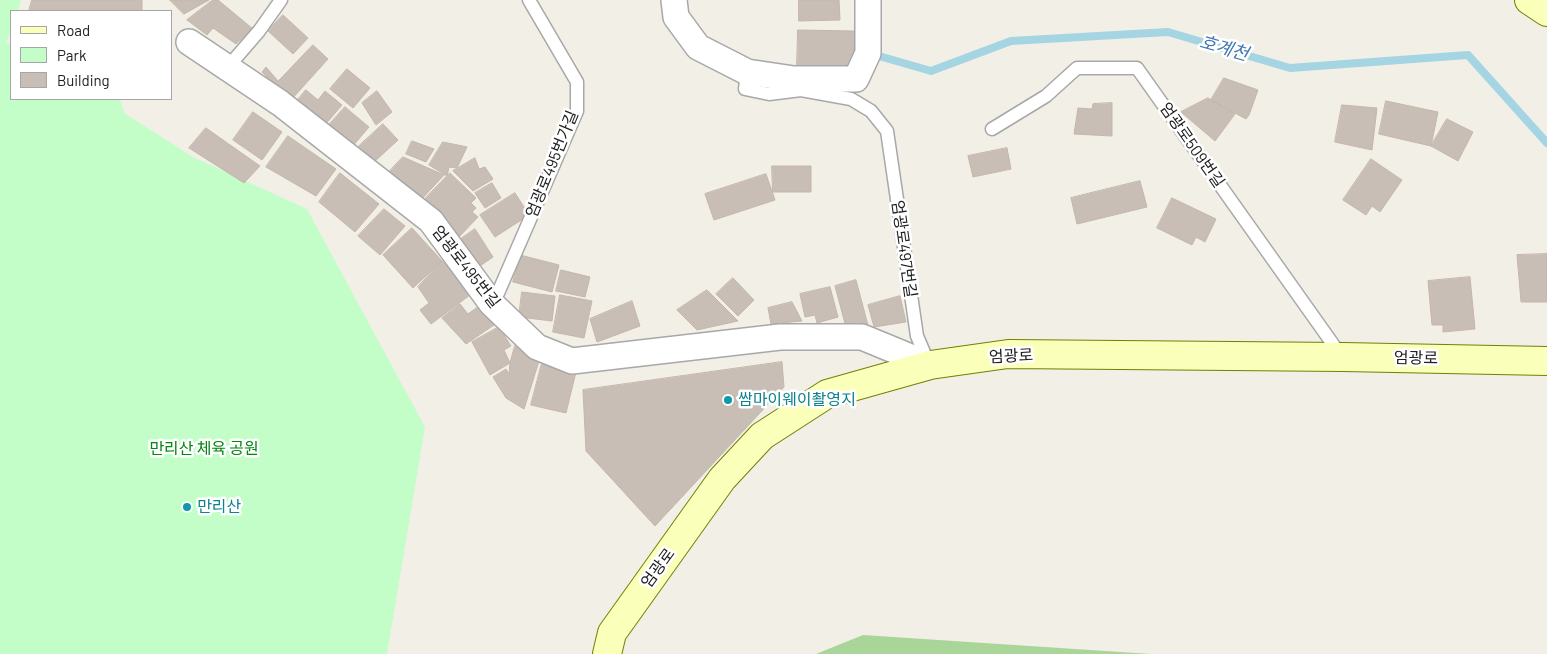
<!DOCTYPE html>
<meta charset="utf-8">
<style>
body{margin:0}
#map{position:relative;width:1547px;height:654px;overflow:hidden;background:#f2efe7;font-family:Barlow,sans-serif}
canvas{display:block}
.legend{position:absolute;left:10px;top:10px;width:162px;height:90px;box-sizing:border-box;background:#fff;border:1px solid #a6a6a6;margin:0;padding:6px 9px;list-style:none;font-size:15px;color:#212121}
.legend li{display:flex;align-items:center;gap:10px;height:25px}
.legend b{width:25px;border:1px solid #a6a6a6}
</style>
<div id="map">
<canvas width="1547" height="654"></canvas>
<ul class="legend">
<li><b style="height:6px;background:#faffb9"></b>Road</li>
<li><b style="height:14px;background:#c3fec8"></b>Park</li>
<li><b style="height:14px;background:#c8beb6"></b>Building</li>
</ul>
</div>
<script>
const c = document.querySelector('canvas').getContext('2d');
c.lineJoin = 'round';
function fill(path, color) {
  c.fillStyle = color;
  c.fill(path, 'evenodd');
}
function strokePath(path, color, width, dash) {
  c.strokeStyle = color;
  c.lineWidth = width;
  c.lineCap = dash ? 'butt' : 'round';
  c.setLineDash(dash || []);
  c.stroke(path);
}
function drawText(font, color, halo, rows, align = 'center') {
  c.font = font + ' Barlow,"Noto Sans KR",sans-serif';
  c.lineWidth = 5;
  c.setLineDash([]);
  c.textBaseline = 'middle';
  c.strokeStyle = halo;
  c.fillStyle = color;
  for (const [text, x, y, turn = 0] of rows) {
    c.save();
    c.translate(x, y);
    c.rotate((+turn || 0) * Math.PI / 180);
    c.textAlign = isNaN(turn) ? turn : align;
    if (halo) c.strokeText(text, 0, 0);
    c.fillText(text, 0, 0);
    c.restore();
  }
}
fill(new Path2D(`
 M863,635L1151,654H816Z`), '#aad599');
fill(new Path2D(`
 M0,0H21L18,11H11V29L6,43L11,44V99H120L124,113L193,157L307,209L425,427L387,654H0Z`), '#c3fec8');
strokePath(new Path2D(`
 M872,54L931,71L1011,41L1168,32L1290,68L1468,55L1547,143`), '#a5d4e3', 8);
const building = new Path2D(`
 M32,0H142V11H29Z
 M170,0H209L184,14Z
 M213,0H218L253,29L236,44L213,28L207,35L187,20Z
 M799,0H839L840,20L799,21Z
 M283,15L308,38L293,54L268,31Z
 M798,30L854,31L853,68L797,66Z
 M313,45L328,59L291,100L262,72L266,67L278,81Z
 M347,69L370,88L353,108L330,89Z
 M1224,78L1258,90L1249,115L1246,119L1211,100Z
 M306,90L318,100L325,91L342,105L324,126L296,102Z
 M377,91L392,112L376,125L362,103Z
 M1208,98L1235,114L1215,141L1181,112Z
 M1386,101L1438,112L1431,146L1379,134Z
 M1112,103V136L1074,134L1078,108L1092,109L1093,104Z
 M1342,105L1377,108L1372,150L1335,142Z
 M345,107L369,127L352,147L328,126Z
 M253,112L282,132L262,160L233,140Z
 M1447,119L1473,132L1458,161L1431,146Z
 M383,124L398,140L372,164L357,148Z
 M206,128L260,166L244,183L189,148Z
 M288,136L336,169L316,196L266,167Z
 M412,141L434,149L426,162L406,154Z
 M443,142L467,147L457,168L449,167L447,176L429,165Z
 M1007,148L1011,169L973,177L968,156Z
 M403,157L444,175L420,201L389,172Z
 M475,158L479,169L485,167L493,179L473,191L453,171Z
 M1371,159L1402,180L1380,212L1372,206L1366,215L1343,200Z
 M772,166H811V192H773Z
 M340,173L379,204L355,232L319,202Z
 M450,173L476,198L471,203L476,208L472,212L478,217L458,238L421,203Z
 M766,174L775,200L714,220L705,194Z
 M1140,181L1147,207L1077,224L1071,198Z
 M492,183L501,198L485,208L475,193Z
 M515,193L529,215L495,237L480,215Z
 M1172,198L1216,219L1205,242L1196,237L1192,245L1157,228Z
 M384,209L405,226L380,255L358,236Z
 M412,228L442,261L413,288L383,255Z
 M475,229L493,257L477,268L458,241Z
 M1547,254V302H1521L1517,255Z
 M520,255L559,265L552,292L513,282Z
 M442,261L447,265L470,295L431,324L420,310L429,303L418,287Z
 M561,270L590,277L585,297L556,291Z
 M1470,277L1475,329L1443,332V325H1432L1428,281Z
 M733,278L754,300L738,316L716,294Z
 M856,280L869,329L848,335L835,286Z
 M830,287L838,317L817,323L815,315L805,317L800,294Z
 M707,290L738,321L697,330L677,310Z
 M522,292L555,296L552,321L519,317Z
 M560,295L592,301L584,338L553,332Z
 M900,296L906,322L874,327L868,305Z
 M632,301L640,326L597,342L590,319Z
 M792,302L802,321L771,324L768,308Z
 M460,304L468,314L479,306L494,325L466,344L442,318Z
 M499,327L511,346L504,350L510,363L490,375L472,342Z
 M515,346L539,361L524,409L506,398L493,377L506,369L509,374L510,363Z
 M782,362L784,387L655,526L586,451L583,390Z
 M542,363L576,372L566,413L531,405Z`);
fill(building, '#c8beb6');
strokePath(building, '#c5b6a8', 1);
const service = new Path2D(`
 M227,68L259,31L281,0
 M747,72L745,89L769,94L801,90L851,99L871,111L887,131L917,336L929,364
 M992,129L1046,96L1077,68H1137L1342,357
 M487,298L498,293L577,111V82L529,0`);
const minor = new Path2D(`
 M674,0L676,17L698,47L747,72L794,79H856L868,53V0
 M189,42L280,103L431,221L492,304L537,347L572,361L780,337H862L930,365`);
const secondary = new Path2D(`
 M1529,0L1547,12
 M607,654L612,633L722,479L762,436L827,394L930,365L1008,354L1343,357L1547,361`);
strokePath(service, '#a8a8a8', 15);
strokePath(minor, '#a8a8a8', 28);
strokePath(secondary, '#718100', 30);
strokePath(service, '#fff', 12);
strokePath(minor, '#fff', 25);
strokePath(secondary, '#faffb9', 28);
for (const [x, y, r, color] of [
 [728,400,5,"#0f9aa8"],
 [187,507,5,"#0f9aa8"]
]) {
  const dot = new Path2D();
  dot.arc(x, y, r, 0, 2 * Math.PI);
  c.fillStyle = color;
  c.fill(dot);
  strokePath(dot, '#fff', 2);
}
drawText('16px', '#212121', '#fff', [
 ["엄광로509번길",1192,145,55],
 ["엄광로495번가길",552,164,-68],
 ["엄광로497번길",904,249,82],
 ["엄광로495번길",466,267,52],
 ["엄광로",1011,356,-3],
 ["엄광로",1416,358,1],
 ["엄광로",658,568,-54]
]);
drawText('16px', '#0d838f', '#fff', [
 ["쌈마이웨이촬영지",738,400],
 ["만리산",197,507]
], 'left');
drawText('16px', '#048610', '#fff', [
 ["만리산 체육 공원",204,449]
]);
drawText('italic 18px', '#4178b2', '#fff', [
 ["호계천",1224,48,16]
]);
</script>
